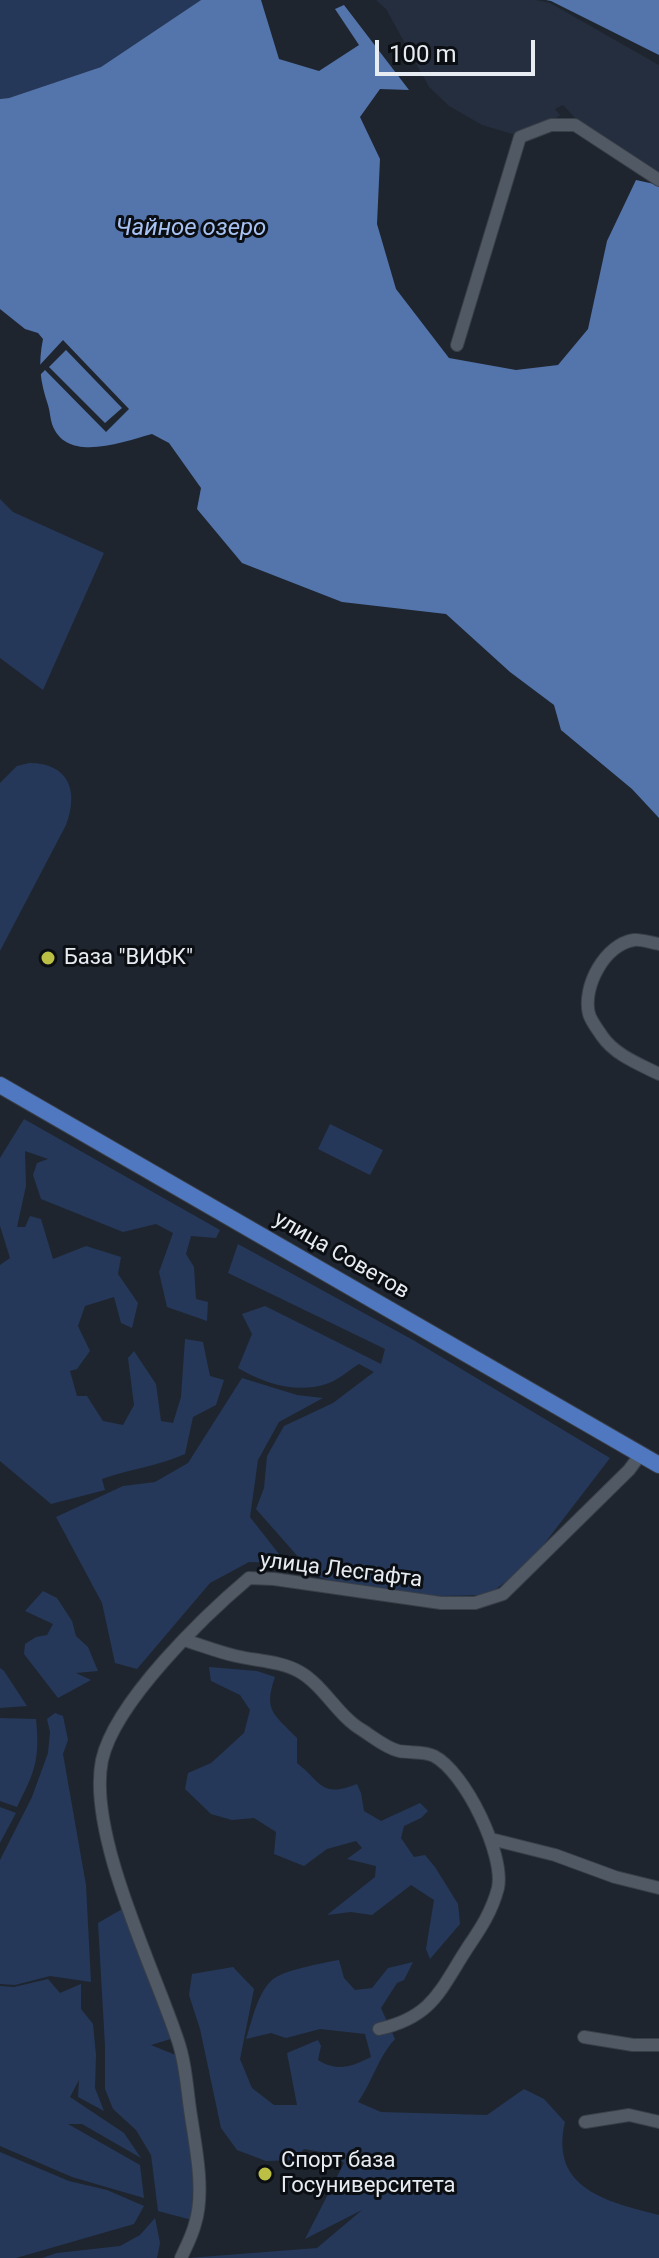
<!DOCTYPE html>
<meta charset="utf-8">
<style>
body{margin:0}
#map{position:relative;width:659px;height:2258px;overflow:hidden;background:#1e252f;font-family:Roboto,sans-serif}
canvas{display:block}
.scale{position:absolute;left:375px;top:40px;width:160px;height:36px;box-sizing:border-box;border:4px solid #e7ecf3;border-top:0;padding-left:10px;font-size:24px;line-height:28px;white-space:nowrap;color:#e7ecf3;-webkit-text-stroke:6px #0b0e12;paint-order:stroke}
</style>
<div id="map">
<canvas width="659" height="2258"></canvas>
<div class="scale">100 m</div>
</div>
<script>
const c = document.querySelector('canvas').getContext('2d');
c.lineJoin = 'round';
function fill(path, color) {
  c.fillStyle = color;
  c.fill(path, 'evenodd');
}
function strokePath(path, color, width, dash) {
  c.strokeStyle = color;
  c.lineWidth = width;
  c.lineCap = dash ? 'butt' : 'round';
  c.setLineDash(dash || []);
  c.stroke(path);
}
function drawText(font, color, halo, rows, align = 'center') {
  c.font = font + ' Roboto,sans-serif';
  c.lineWidth = 6;
  c.setLineDash([]);
  c.textBaseline = 'middle';
  c.strokeStyle = halo;
  c.fillStyle = color;
  for (const [text, x, y, turn = 0] of rows) {
    c.save();
    c.translate(x, y);
    c.rotate((+turn || 0) * Math.PI / 180);
    c.textAlign = isNaN(turn) ? turn : align;
    if (halo) c.strokeText(text, 0, 0);
    c.fillText(text, 0, 0);
    c.restore();
  }
}
fill(new Path2D(`
 M376,0H536L550,3L659,65V175L575,118L563,105L555,109L560,115L552,122L519,136L482,125L449,106L429,87L386,9Z`), '#252e3e');
fill(new Path2D(`
 M0,0H201L101,67L9,98L0,99Z
 M0,499L13,512L104,553L43,690L0,658Z
 M29,763C69,763 79,791 66,825L0,951V783L17,766Z
 M24,1119L220,1230L216,1238L191,1236L186,1254L194,1267L196,1299L208,1302L207,1321L167,1307L159,1272L173,1233L156,1224L123,1232L41,1199L33,1175L37,1163L48,1159L25,1151L26,1186L17,1227H25L30,1216L41,1219L53,1259L86,1246L121,1257L118,1274L138,1303L132,1328L121,1323L114,1297L85,1306L78,1326L90,1351L77,1369L70,1371L77,1396H87L103,1421L123,1425L134,1405L128,1358L134,1351L156,1384L161,1421L173,1423L181,1397L185,1339L203,1342L210,1376L224,1380L216,1405L193,1417L185,1454C159,1466 130,1469 102,1479L105,1490L51,1504L0,1461V1265L10,1258L0,1226V1158Z
 M330,1124L383,1150L370,1175L318,1149Z
 M238,1244L413,1340L610,1458L528,1565L488,1595L440,1596L356,1588L315,1576L256,1509L264,1488L267,1456L284,1426L333,1403L374,1372L359,1364C349,1370 337,1381 326,1384C296,1394 263,1383 238,1368L252,1334L242,1314L265,1306L381,1364L385,1349L228,1273Z
 M242,1378L297,1395L323,1398L279,1422L258,1460L250,1517L286,1563L249,1562L210,1583L137,1669L115,1663L102,1603L56,1517L123,1486L155,1482L188,1463Z
 M43,1591L57,1598L72,1621L76,1636L88,1647L98,1671L76,1673L91,1680L58,1698L24,1654L25,1644L36,1637L47,1635L53,1624L25,1611Z
 M209,1667L257,1671L275,1677C263,1711 274,1714 297,1738V1763C322,1783 321,1798 357,1784L361,1793L364,1811L381,1821L420,1803L428,1811L421,1818L404,1826L401,1838L414,1857L425,1855L435,1867L458,1904L460,1924L430,1959L426,1949L434,1900L411,1885L372,1915L351,1912L327,1915L375,1877L376,1866L347,1859L362,1848L356,1841L327,1849L304,1866L274,1854L276,1832L254,1818L232,1820L211,1814L185,1789L188,1773L211,1763L244,1733L250,1710L240,1695L211,1681Z
 M0,1668L4,1671L27,1706L0,1708Z
 M55,1713L63,1716L68,1740L63,1754L86,1885L91,1982L50,1976L15,1985L0,1984V1860L32,1797L48,1753L50,1732L47,1719Z
 M0,1718L36,1719C40,1760 35,1771 17,1807L0,1801Z
 M0,1807L16,1813L0,1843Z
 M129,1905L174,2038L151,2045L178,2056L194,2151L192,2220L158,2211L151,2155L136,2130L113,2109L105,2089V2046L98,1923Z
 M339,1960L344,1978L355,1990L372,1988L388,1968L413,1962L404,1980L397,1983L381,2008L395,2039C377,2059 373,2081 358,2102L381,2112L487,2115L524,2089L544,2099L565,2122C549,2189 608,2202 659,2215V2258H188L317,2248L362,2210L305,2239L344,2163L333,2154L304,2149L294,2160L266,2161L237,2150L221,2128L200,2029L189,1995L192,1974L233,1967L254,1989L240,2059L252,2088L274,2105H297L287,2053L318,2040L321,2046L318,2060C337,2072 351,2067 371,2057L365,2034L320,2029L286,2038L271,2033L246,2039C252,2021 257,1994 272,1980C283,1970 323,1963 339,1960Z
 M48,1979L60,1993L81,1984V2009L93,2024L96,2055L95,2088L104,2111L78,2097L79,2080L70,2097L124,2133L141,2158L82,2124H68L140,2165L144,2198L72,2177L0,2146V1986L14,1987Z
 M0,2152L69,2181L107,2190L144,2206L134,2224L16,2258H0Z
 M155,2218L160,2243L157,2258H42L57,2253L120,2246L140,2235Z`), '#253859');
fill(new Path2D(`
 M201,0H261L279,59L319,71L359,45L335,9L344,5L409,90L380,89L360,117L380,159L377,224L396,289L449,358L516,370L558,365L588,329L607,241L636,180L659,185V818L632,789L561,730L554,705L510,672L446,614L342,602L242,563L197,509L201,488L169,443L152,434C122,442 66,464 52,424C50,418 50,411 48,405C40,381 38,364 43,339L38,333L25,329L0,309V99L9,98L101,67Z
 M546,0H659V55L551,1Z`), '#5474ac');
fill(new Path2D(`
 M63,340L129,409L106,432L45,370L40,375L38,367ZM66,350L122,408L105,423L49,367Z`), '#1e252f');
const minor = new Path2D(`
 M457,345L520,137L551,125H575L659,180
 M659,944C652,943 641,939 634,940C605,944 582,987 589,1014C591,1021 598,1030 602,1036C615,1055 639,1064 659,1074
 M184,1640C201,1645 218,1652 236,1656C257,1661 281,1661 300,1672C324,1686 338,1716 362,1730C373,1737 386,1748 399,1751C409,1753 425,1751 434,1756C465,1772 505,1855 498,1888C492,1911 481,1928 468,1947C440,1990 433,2017 379,2029
 M491,1839L555,1855L615,1877L659,1888
 M584,2037L633,2045H659
 M585,2122L629,2115L659,2122
 M181,2258C186,2247 192,2236 195,2224C205,2192 196,2149 191,2116C187,2091 186,2062 177,2038C153,1966 87,1833 102,1760C115,1702 204,1616 249,1578L274,1579L441,1603H475L503,1594L629,1470L640,1455`);
const major = new Path2D(`
 M0,1085L659,1465`);
strokePath(minor, '#393f47', 14);
strokePath(major, '#393f47', 18);
strokePath(minor, '#515965', 12);
strokePath(major, '#5078c0', 16);
for (const [x, y, r, color] of [
 [48,958,8,"#bbc045"],
 [265,2174,8,"#bbc045"]
]) {
  const dot = new Path2D();
  dot.arc(x, y, r, 0, 2 * Math.PI);
  c.fillStyle = color;
  c.fill(dot);
  strokePath(dot, '#0b0e12', 3);
}
drawText('22px', '#e7ecf3', '#0b0e12', [
 ["База \"ВИФК\"",64,958],
 ["Спорт база",281,2161],
 ["Госуниверситета",281,2186]
], 'left');
drawText('22px', '#e7ecf3', '#0b0e12', [
 ["улица Советов",341,1256,30],
 ["улица Лесгафта",341,1571,7]
]);
drawText('italic 24px', '#a7c2f3', '#0b0e12', [
 ["Чайное озеро",191,229]
]);
</script>
